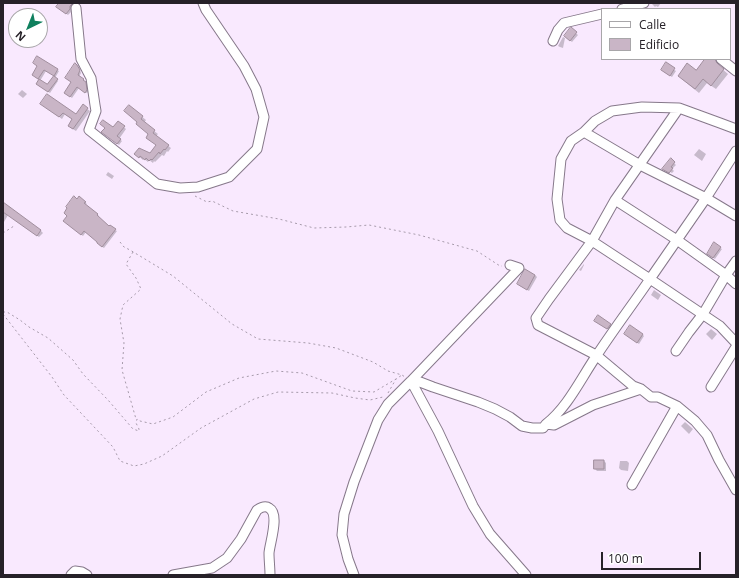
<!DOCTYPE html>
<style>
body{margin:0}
#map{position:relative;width:739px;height:578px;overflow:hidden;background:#f9e9fe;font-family:"Open Sans",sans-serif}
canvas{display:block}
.frame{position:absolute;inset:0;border:4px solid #262128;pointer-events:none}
.legend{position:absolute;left:601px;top:8px;width:130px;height:52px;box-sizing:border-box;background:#fff;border:1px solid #a8a6a9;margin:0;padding:5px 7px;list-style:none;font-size:12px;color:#262128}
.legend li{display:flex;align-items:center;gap:8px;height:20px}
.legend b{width:20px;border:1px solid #a8a6a9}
.north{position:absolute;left:8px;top:8px;width:40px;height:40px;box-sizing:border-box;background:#fff;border:1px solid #a8a6a9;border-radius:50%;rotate:223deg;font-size:11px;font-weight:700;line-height:16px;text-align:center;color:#262128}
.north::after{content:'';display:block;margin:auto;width:14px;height:18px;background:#0f805e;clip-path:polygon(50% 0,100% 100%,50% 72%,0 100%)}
.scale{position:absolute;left:601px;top:552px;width:100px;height:18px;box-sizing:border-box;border:2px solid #262128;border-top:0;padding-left:5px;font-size:12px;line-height:14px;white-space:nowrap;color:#262128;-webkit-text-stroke:3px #fff;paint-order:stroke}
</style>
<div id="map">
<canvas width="739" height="578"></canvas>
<div class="frame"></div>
<ul class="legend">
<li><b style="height:5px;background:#fff"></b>Calle</li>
<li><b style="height:11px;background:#c9b5c6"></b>Edificio</li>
</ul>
<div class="north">N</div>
<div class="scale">100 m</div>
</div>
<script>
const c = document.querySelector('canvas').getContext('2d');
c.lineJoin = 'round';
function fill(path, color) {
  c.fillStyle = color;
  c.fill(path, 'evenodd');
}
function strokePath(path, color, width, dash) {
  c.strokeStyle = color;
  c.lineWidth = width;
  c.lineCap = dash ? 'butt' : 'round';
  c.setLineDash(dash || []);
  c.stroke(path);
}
fill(new Path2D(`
 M59,3H74L76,5L72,7V11L68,15L59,8Z
 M651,3H661L658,7L656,6L655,7Z
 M571,29L578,35L572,42L565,36Z
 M563,37L565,38L563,48L560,47L558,46Z
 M706,59H715L719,63L720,67L728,74L716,89L707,83L699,93L683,80L696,71Z
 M666,64L676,71L672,77L664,72Z
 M75,65L79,67L81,73L79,77L85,81L84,82L87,85L88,92L87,93L79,88L72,98L67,94L72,82Z
 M38,66L57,70L59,71L55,78L58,81L50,93L38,85L40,80L35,77ZM46,71L55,76L48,86L40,81Z
 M22,90L27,94L23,98L18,94Z
 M44,106L76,116L83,106L90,111L76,131L71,128L73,120L65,114L62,119Z
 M129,106L146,120L144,123L158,134L156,136L171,148L168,152L167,151L164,156L162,155L155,162L154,161L153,163L149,160L148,162L144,159L143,160L136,154H151L157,145L149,134L137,124L139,122Z
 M118,122L126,129L119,139L122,141L119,145L105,134L113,128Z
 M699,149L706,154L702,161L694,155Z
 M671,160L676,165L672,169L674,171L672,173L664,169Z
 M108,172L114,176L112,179L106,175Z
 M79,198L87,204L85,205L99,216L98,218L110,228L117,231L104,248L99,245V242L86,232L83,236L66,223Z
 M3,204L41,231L43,233L39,237L8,215L4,222L3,221Z
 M720,248L722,249L715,259L710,256Z
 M584,264V265L581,271L579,270Z
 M535,275L537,277L529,291L520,286Z
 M654,290L661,295L658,300L651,295Z
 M597,322L610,324L612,326L609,330Z
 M711,329L717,334L712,340L706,334Z
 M642,334L644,336L639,344L627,336Z
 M685,422L693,429L689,434L681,426Z
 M604,461L606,463V471H597L595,469Z
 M620,461H627L629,463L628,471L621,470L619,468Z`), '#0003');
const building = new Path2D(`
 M59,3H73L70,6V9L66,14L56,7Z
 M571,27L577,32L570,41L564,36Z
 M37,56L58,69L54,76L44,70L38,79L32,75L37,66L33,63Z
 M705,59H715L717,63L724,69L711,86L703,79L695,89L678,76L687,63L696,70Z
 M666,62L675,68L670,76L661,70Z
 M75,63L77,65L80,70L78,75L84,79L83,80L86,82L87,90L85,93L77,87L70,97L64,93L71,82L65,78Z
 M54,76L58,79L48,92L36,84L39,79L47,84Z
 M47,94L76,114L83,104L88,108L73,129L68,126L72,119L63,113L59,117L40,104Z
 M129,105L143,116L141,119L155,130L153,133L169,145L165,150L164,149L160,154L159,152L152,160L151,159L149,161L146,158L145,160L140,156L139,158L134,154L139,148L150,153L156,145L146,138L148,134L136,124L137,122L124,111Z
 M103,120L113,127L118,121L125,126L117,136L121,139L117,144L101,132L105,128L100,124Z
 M671,158L675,162L671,167L673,168L669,173L662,169Z
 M74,196L77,199L79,196L86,202L84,203L98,214L97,215L109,226L110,225L116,229L102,247L97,243V242L84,231L81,235L63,221L67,216L64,213L67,208L66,207Z
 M3,202L41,230L37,236L3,212Z
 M714,242L721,247L713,258L707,254Z
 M525,269L535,275L527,290L517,284Z
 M598,315L611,324L607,329L594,321Z
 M630,325L643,334L637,343L624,334Z
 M594,460H604V469H594Z`);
fill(building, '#c9b5c6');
strokePath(building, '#a08e9d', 1);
const minor = new Path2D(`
 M76,8L81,59L91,78L95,105L96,111L89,130L157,184L180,188L198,187L229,177L257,149L264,117L256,89L244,66L206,10L203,3
 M622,9L644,3
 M553,41L558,30L564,23L602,14
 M721,59L736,71
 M679,108L615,200L592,241L549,299L536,318L538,325L596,355L633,386L641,389L651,397H658L677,406L695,421L707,435L719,460L736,490
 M736,129L720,123L679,108L642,107L612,111L595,121L584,132L571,141L561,159L557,199L560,220L567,228L592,241L650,279L706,198L736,151
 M584,132L640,165L706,198L736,216
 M615,200L677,240L726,275L736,261
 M676,351L689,332L703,314L726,275L736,284
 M411,381L420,382L433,387L478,402L495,409L510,417L522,426L532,428H543L546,424L554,425L593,405L641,389
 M411,381L438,431L473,506L490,534L526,575
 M711,387L736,347
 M546,424C568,407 581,378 597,355C614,329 633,304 650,279L720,326L736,343
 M632,485L677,406
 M71,575L75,571L82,572L87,575
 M173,575L212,568L227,558L241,539L257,510C260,508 265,505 269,508C280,514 270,542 269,553C269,560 270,568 270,575
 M354,575L348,559L342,535L344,514L354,482L378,420L388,404L411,381L519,268L510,265`);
strokePath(minor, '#86788a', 11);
strokePath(new Path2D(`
 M195,196L207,202L212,201L233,211L279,219L314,228L346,227L369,225L419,235L477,251L500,266H502
 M3,233L14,226
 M120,242L124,247L130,250L173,276L232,324L258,339L308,343L336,348L373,362L388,371L402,375L405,377
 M133,252L126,264L136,278L141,289L123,305L120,319L124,343L122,370L136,419
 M3,312H7L20,320L29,327L48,338L73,360L83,374L108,400L133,429L139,431V429L136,423L137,419L140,421L153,424L173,417L206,392L239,378L276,371L302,373L352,391L374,392L396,379
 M3,314L52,377L64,395L113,447L120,461L134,466L144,464L162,456L201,428L254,399L278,392L332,393L355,398L370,400L383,397
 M388,393L396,379L402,375`), '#a69aaa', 1, [2, 3]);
strokePath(minor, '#fff', 9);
</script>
